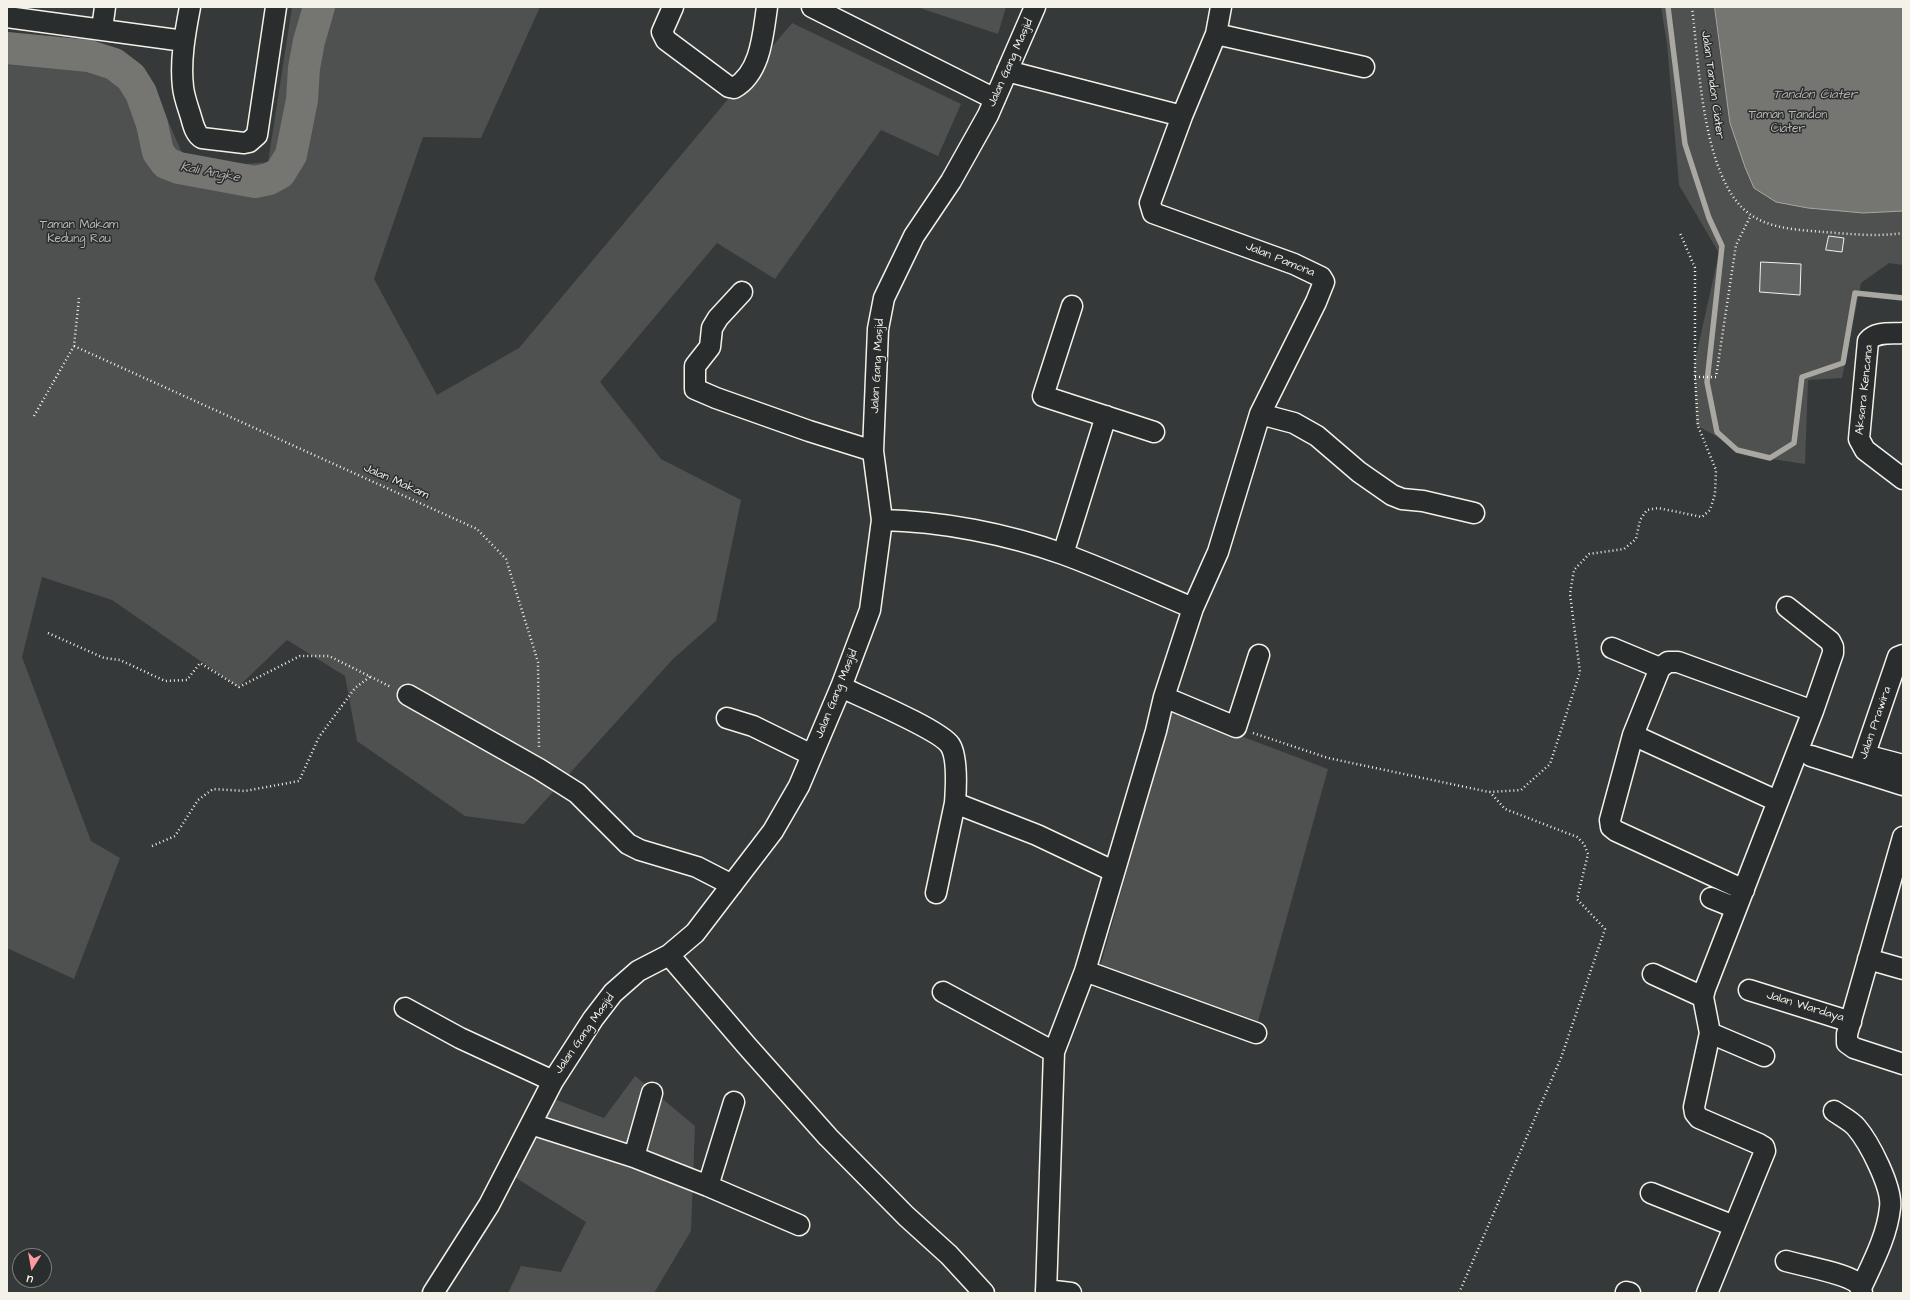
<!DOCTYPE html>
<style>
body{margin:0}
#map{position:relative;width:1910px;height:1300px;overflow:hidden;background:#363939;font-family:"Architects Daughter",sans-serif}
canvas{display:block}
.frame{position:absolute;inset:0;border:8px solid #f4f1e8;pointer-events:none}
.north{position:absolute;left:12px;top:1248px;width:40px;height:40px;box-sizing:border-box;background:#2a2d2e;border:1px solid #7b7b78;border-radius:50%;rotate:191deg;font-size:11px;font-weight:700;line-height:16px;text-align:center;color:#f4f1e8}
.north::after{content:'';display:block;margin:auto;width:14px;height:18px;background:#ff9aa2;clip-path:polygon(50% 0,100% 100%,50% 72%,0 100%)}
</style>
<div id="map">
<canvas width="1910" height="1300"></canvas>
<div class="frame"></div>
<div class="north">U</div>
</div>
<script>
const c = document.querySelector('canvas').getContext('2d');
c.lineJoin = 'round';
function fill(path, color) {
  c.fillStyle = color;
  c.fill(path, 'evenodd');
}
function strokePath(path, color, width, dash) {
  c.strokeStyle = color;
  c.lineWidth = width;
  c.lineCap = dash ? 'butt' : 'round';
  c.setLineDash(dash || []);
  c.stroke(path);
}
function drawText(font, color, halo, rows, align = 'center') {
  c.font = font + ' "Architects Daughter",sans-serif';
  c.lineWidth = 3;
  c.setLineDash([]);
  c.textBaseline = 'middle';
  c.strokeStyle = halo;
  c.fillStyle = color;
  for (const [text, x, y, turn = 0] of rows) {
    c.save();
    c.translate(x, y);
    c.rotate((+turn || 0) * Math.PI / 180);
    c.textAlign = isNaN(turn) ? turn : align;
    if (halo) c.strokeText(text, 0, 0);
    c.fillText(text, 0, 0);
    c.restore();
  }
}
fill(new Path2D(`
 M292,7H540L481,138L423,137L374,279L437,395L519,348L792,23L961,104L938,156L881,130L775,279L717,243L600,382L661,459L741,500L716,621L673,659L524,824L465,816L357,741L345,676L287,640L238,687L112,600L42,577L22,657L91,841L120,858L74,979L7,948V35L88,44L148,75L189,169L268,162Z
 M917,7H1006L998,34Z
 M1661,7H1903V265L1889,263L1861,283L1842,378L1808,380L1805,464L1752,456L1696,425L1694,365L1719,253L1679,185L1667,44Z
 M1172,710L1328,769L1258,1021L1100,967Z
 M635,1076L695,1126L691,1231L654,1293H508L521,1266L561,1272L586,1222L510,1174L549,1097L604,1118Z`), '#4e514f');
const water = new Path2D(`
 M1715,7H1903V211L1863,213L1808,208L1776,202L1754,188L1745,167L1730,123Z`);
fill(water, '#757572');
strokePath(water, '#a8a7a1', 1);
strokePath(new Path2D(`
 M1668,7L1685,144L1709,218L1722,246L1707,382L1717,432L1737,450L1770,458L1794,443L1802,377L1843,363L1855,293L1903,298`), '#a8a7a1', 5.5);
strokePath(new Path2D(`
 M7,48L89,56L114,64L131,77L141,93L152,124L158,152L166,163L179,168L255,182L269,179L280,173L291,155L302,100L304,68L309,41L319,7`), '#757572', 32);
const building = new Path2D(`
 M1829,236L1844,238L1842,252L1826,250Z
 M1761,262L1801,264L1800,295L1760,292Z`);
fill(building, '#616362');
strokePath(building, '#f4f1e8', 1);
const minor = new Path2D(`
 M190,7C185,33 180,61 183,87C184,97 188,107 191,117C193,124 195,134 202,138L244,143L249,142L257,135L276,7
 M673,7L662,32L666,40L729,87L734,88C761,73 763,34 767,7
 M812,7L995,99
 M7,17L184,41
 M102,29L105,7
 M1216,34L1364,67
 M1007,71L1182,116
 M742,292L718,318L712,328L710,347L695,366V389L716,398L809,431L873,451
 M1072,306L1043,396L1154,432
 M1903,333C1891,334 1876,331 1868,341L1859,439L1865,450L1903,479
 M1260,414L1294,423L1317,436L1359,472L1392,495L1402,499L1423,501L1474,513
 M882,520C941,521 1007,534 1063,554C1107,570 1150,590 1193,608
 M1063,554L1106,416
 M1787,607L1830,641L1833,647V653L1813,711
 M1612,648L1660,668L1668,662H1678L1813,711L1705,989L1703,997L1710,1033L1694,1107L1695,1113L1699,1118L1759,1144L1764,1147L1765,1151L1707,1293
 M1660,668L1633,735L1610,820L1611,827L1616,831L1744,890
 M841,687C862,697 940,730 950,745C958,757 956,789 955,803L1037,835L1113,871
 M408,695L539,769L577,793L628,844L640,850L697,867L732,885
 M1164,697L1236,727L1259,655
 M727,718L753,726L812,755
 M1633,735L1777,801
 M1865,755L1903,765
 M1811,756L1903,785
 M1859,771L1898,657L1903,655
 M1903,837L1847,1034V1043L1854,1048L1903,1064
 M936,893L955,803
 M1711,898L1736,908
 M669,955L747,1046L828,1137L906,1216L949,1255L984,1293
 M1868,959L1903,969
 M1085,971L1256,1033
 M1653,974L1703,997
 M1749,990L1851,1022
 M943,992L1054,1052
 M405,1008L460,1038L553,1081
 M1710,1033L1764,1056
 M1834,1111C1841,1116 1851,1121 1856,1127C1869,1142 1893,1188 1890,1208C1887,1236 1873,1262 1861,1288
 M531,1124L634,1157L708,1186L799,1225
 M634,1157L652,1093
 M708,1186L734,1102
 M1651,1193L1734,1226
 M1786,1261C1804,1266 1843,1273 1856,1282C1860,1285 1861,1289 1862,1293
 M1046,1290L1071,1293
 M1626,1292L1630,1293
 M433,1293L489,1205L553,1081L593,1019L613,993L638,971L669,955L695,933L773,831L799,786L841,687L870,610L882,520L873,451L878,329L884,298L914,236L951,181L988,115L1035,7
 M1046,1293L1054,1052L1085,971L1156,731L1164,697L1193,608L1218,552L1260,414L1316,302L1324,282L1321,277L1294,264L1153,213L1150,203L1182,116L1216,34L1221,7`);
strokePath(minor, '#f4f1e8', 23);
strokePath(new Path2D(`
 M1692,7C1699,62 1702,182 1751,215C1771,229 1800,230 1824,232C1850,234 1877,237 1903,233
 M74,346L477,529L506,559L538,662L539,747
 M1695,377H1716L1736,245L1751,215
 M34,416L74,346L79,298
 M48,633L104,658L120,660L165,681L187,680L200,663L239,687L300,656H329L391,687
 M1253,733L1328,758L1489,792L1521,790L1550,764L1580,672L1570,594L1574,570L1589,554L1624,549L1636,539L1640,520L1647,510L1658,508L1702,517L1710,510L1715,494L1716,470L1698,426L1695,377V268L1680,233
 M152,846L175,836L198,800L213,789L245,791L299,781L319,737L355,688L371,676
 M1459,1293L1561,1058L1605,929L1577,899L1588,854L1584,844L1577,837L1505,809L1490,792`), '#f4f1e8', 2.5, [1, 3]);
strokePath(minor, '#2a2d2e', 20);
drawText('12px', '#f4f1e8', '#2a2d2e', [
 ["Jalan Gang Masjid",1011,63,-66],
 ["Jalan Tandon Ciater",1712,85,82],
 ["Jalan Pamona",1280,260,22],
 ["Jalan Gang Masjid",878,366,-87],
 ["Aksara Kencana",1865,390,-84],
 ["Jalan Makam",396,482,24],
 ["Jalan Gang Masjid",837,694,-68],
 ["Jalan Prawira",1876,723,-71],
 ["Jalan Wardaya",1805,1007,17],
 ["Jalan Gang Masjid",585,1034,-55]
]);
drawText('12px', '#bab9b2', '#2a2d2e', [
 ["Taman Tandon",1788,115],
 ["Ciater",1788,129],
 ["Taman Makam",79,225],
 ["Kedung Rau",79,239]
]);
drawText('italic 13px', '#b4b3ad', '#2a2d2e', [
 ["Tandon Ciater",1815,95],
 ["Kali Angke",210,173,11]
]);
</script>
